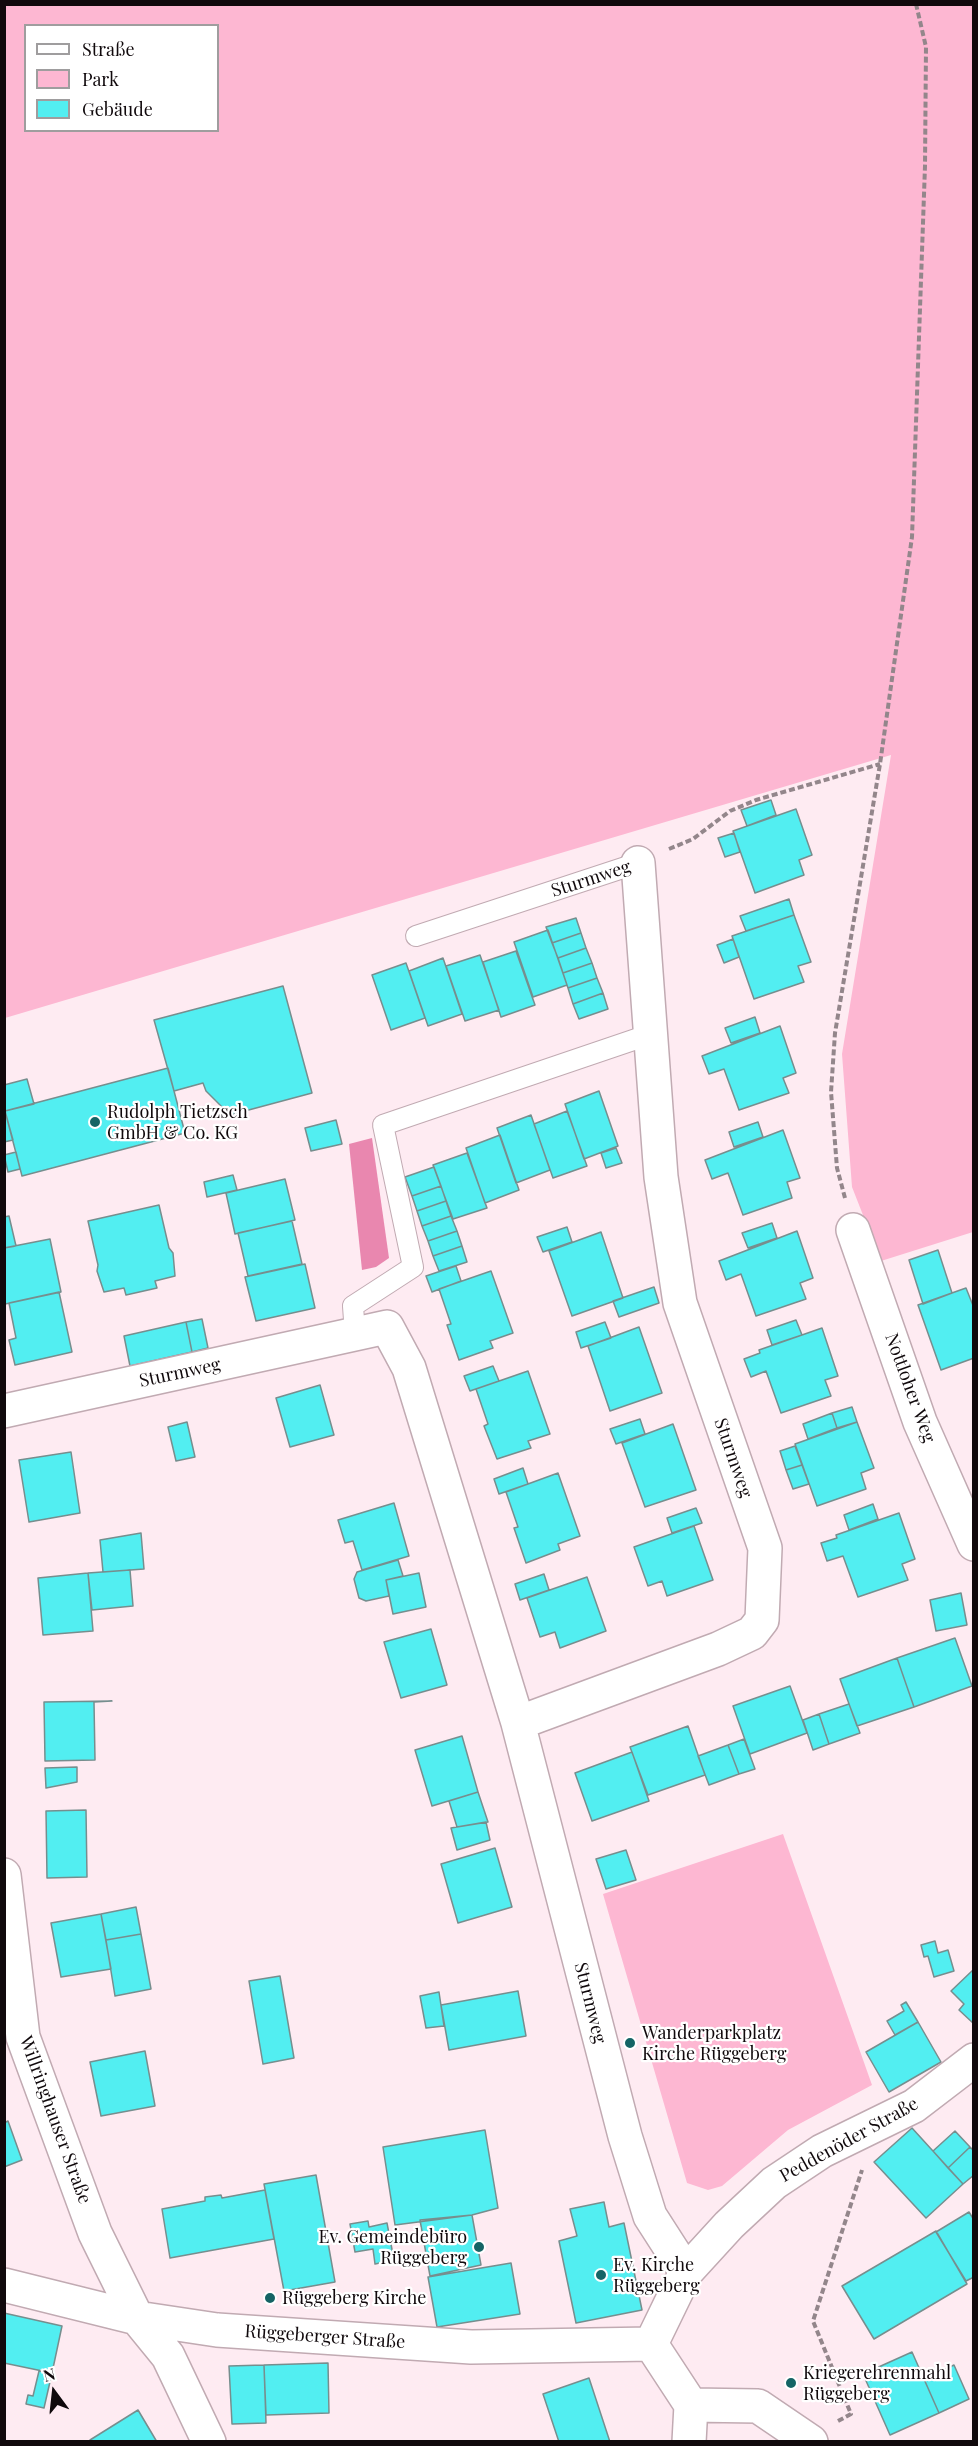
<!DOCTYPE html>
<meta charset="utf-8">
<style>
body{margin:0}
#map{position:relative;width:978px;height:2446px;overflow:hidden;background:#feebf2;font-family:"Playfair Display",serif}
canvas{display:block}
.frame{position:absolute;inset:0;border:6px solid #10090c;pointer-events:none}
.legend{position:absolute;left:24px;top:24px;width:195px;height:108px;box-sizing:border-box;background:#fff;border:2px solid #9f9d9e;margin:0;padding:8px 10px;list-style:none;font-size:18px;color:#10090c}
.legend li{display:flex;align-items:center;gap:12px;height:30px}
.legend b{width:30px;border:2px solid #9f9d9e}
.north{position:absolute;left:24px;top:2362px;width:60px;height:60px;-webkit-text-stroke:4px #fff;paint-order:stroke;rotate:345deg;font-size:16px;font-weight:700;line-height:24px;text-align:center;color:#10090c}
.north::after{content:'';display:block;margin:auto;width:21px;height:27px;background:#10090c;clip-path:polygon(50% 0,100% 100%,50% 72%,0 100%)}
</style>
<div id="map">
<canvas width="978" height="2446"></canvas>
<div class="frame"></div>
<ul class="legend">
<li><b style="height:8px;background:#fff"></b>Straße</li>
<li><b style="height:16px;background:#fdb7d2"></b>Park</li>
<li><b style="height:16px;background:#52eef1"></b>Gebäude</li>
</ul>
<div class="north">N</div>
</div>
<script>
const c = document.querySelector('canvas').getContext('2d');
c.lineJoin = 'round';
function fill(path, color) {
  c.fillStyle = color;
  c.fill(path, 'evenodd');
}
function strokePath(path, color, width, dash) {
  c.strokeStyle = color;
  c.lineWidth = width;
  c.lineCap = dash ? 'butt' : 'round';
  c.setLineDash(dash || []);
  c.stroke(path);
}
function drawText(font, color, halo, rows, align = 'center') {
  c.font = font + ' "Playfair Display",serif';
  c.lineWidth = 4.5;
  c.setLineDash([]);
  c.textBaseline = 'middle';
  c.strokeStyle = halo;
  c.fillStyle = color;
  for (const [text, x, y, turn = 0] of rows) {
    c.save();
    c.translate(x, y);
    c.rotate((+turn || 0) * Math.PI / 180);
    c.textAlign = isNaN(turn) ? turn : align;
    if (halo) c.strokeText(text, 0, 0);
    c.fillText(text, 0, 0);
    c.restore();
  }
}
fill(new Path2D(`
 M5,5H973V1232L881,1261L852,1187L842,1054L891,755L5,1018ZM26,26H218V130H26Z
 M783,1834L872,2085L788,2130L722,2186L708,2190L687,2183L603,1894Z`), '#fdb7d2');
fill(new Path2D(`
 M372,1138L389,1258L376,1267L362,1270L349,1144Z`), '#e987af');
const building = new Path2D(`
 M771,800L776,815L747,826L741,810Z
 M796,809L812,855L799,860L804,875L755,893L733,831Z
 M734,833L740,852L725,857L718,838Z
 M789,899L794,915L746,931L740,916Z
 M794,915L811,962L798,966L804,982L754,999L732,936Z
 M576,918L581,933L552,943L546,927Z
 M548,930L567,985L533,997L514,942Z
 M581,933L586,948L558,958L552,943Z
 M733,939L739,957L724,963L717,945Z
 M586,948L592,963L563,973L558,958Z
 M516,951L535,1005L501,1017L483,962Z
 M480,955L499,1010L465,1021L446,966Z
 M443,958L462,1014L428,1026L409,971Z
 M406,963L425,1018L391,1030L372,975Z
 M592,963L597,978L568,988L563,973Z
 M597,978L603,993L573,1004L568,988Z
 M283,986L312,1093L230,1115L206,1091L203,1083L174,1091L154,1020Z
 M603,993L608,1009L579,1019L573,1004Z
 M755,1017L760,1033L731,1043L725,1028Z
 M780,1026L796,1073L783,1078L789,1093L739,1110L724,1069L709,1074L702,1056Z
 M168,1068L185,1133L22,1176L5,1111Z
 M27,1079L34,1104L5,1111L13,1140L4,1142V1085Z
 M599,1091L618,1146L584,1159L565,1104Z
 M567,1111L587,1166L553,1178L534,1124Z
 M531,1115L550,1170L516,1183L497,1128Z
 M336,1120L342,1144L311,1151L305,1128Z
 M758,1122L763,1137L734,1147L729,1132Z
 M783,1130L800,1178L787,1182L792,1198L743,1215L728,1173L712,1179L705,1160Z
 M500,1135L519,1190L485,1203L466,1148Z
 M616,1148L622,1163L606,1168L601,1153Z
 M16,1152L20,1169L8,1172L4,1155Z
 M467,1153L487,1208L453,1219L433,1165Z
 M434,1167L441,1186L412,1196L405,1177Z
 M233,1175L237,1190L207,1197L204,1182Z
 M285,1179L295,1220L235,1234L226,1193Z
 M441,1186L446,1201L417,1211L412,1196Z
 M446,1201L451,1216L422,1226L417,1211Z
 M159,1205L169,1248L173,1253L175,1276L155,1281L157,1288L126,1295L124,1288L104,1292L97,1271L98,1265L88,1221Z
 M9,1216L16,1246L4,1248V1217Z
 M451,1216L457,1231L428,1241L422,1226Z
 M292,1221L302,1264L248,1276L238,1233Z
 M772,1223L777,1238L748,1248L742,1233Z
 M567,1227L572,1242L543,1252L537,1237Z
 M457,1231L462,1246L433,1256L428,1241Z
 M797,1231L813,1278L800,1283L806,1299L756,1316L741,1274L726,1280L719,1261Z
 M601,1232L623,1298L572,1316L549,1251Z
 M50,1239L61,1292L5,1304L4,1248Z
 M462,1246L467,1262L439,1271L433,1256Z
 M938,1250L952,1293L923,1304L909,1260Z
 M305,1264L315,1308L256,1321L245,1277Z
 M456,1266L461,1281L432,1292L426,1276Z
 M491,1271L513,1333L490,1341L493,1348L459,1360L447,1325L451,1324L439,1289Z
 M654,1287L659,1303L619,1317L613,1301Z
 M966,1288L974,1308V1358L941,1370L918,1305Z
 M59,1292L72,1352L15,1365L9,1340L16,1338L9,1303Z
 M202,1319L208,1348L192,1352L186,1322Z
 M796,1320L802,1335L772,1345L767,1330Z
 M186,1322L192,1352L130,1366L124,1336Z
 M605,1322L611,1338L581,1348L576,1332Z
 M639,1327L662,1393L610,1411L588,1346Z
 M822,1328L838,1376L825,1380L831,1396L781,1413L766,1371L751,1377L744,1359L760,1353L759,1350Z
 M493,1366L499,1381L470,1391L464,1376Z
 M528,1371L550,1434L528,1441L531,1448L497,1459L484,1426L488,1424L476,1389Z
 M320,1385L334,1435L290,1447L276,1398Z
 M852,1407L857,1422L837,1428L832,1413Z
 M832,1413L837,1428L808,1439L803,1424Z
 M640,1419L645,1434L616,1444L610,1429Z
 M187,1422L195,1457L176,1461L168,1427Z
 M857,1422L874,1468L861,1473L866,1489L817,1506L795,1444Z
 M673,1424L696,1490L645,1507L622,1443Z
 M795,1446L802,1465L786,1470L780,1451Z
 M71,1452L80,1513L29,1522L19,1460Z
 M802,1465L809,1484L793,1489L786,1470Z
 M523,1468L528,1484L499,1494L494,1479Z
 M558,1473L580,1536L558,1544L560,1550L526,1563L514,1528L518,1527L506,1492Z
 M394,1503L409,1556L362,1570L353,1541L345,1543L338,1520Z
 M873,1504L878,1519L849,1530L844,1515Z
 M696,1508L702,1523L672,1533L667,1518Z
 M899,1513L915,1559L902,1564L908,1580L858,1597L843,1556L827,1561L821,1543L837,1538L836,1535Z
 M694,1526L713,1580L667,1596L662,1581L648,1586L634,1547Z
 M141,1533L144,1569L103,1572L100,1540Z
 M398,1560L403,1576L386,1580L389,1596L366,1601L359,1598L354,1579L357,1572Z
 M130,1570L133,1606L92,1610L88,1573Z
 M88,1573L93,1631L43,1635L38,1578Z
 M419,1573L426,1607L393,1614L386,1580Z
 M544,1574L549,1590L520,1600L515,1584Z
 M587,1577L606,1631L560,1648L555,1632L540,1637L527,1598Z
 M961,1593L967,1625L936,1631L930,1600Z
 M431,1629L447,1685L401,1698L384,1642Z
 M955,1638L972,1686L914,1707L897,1658Z
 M897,1658L914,1707L857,1726L840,1679Z
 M790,1686L807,1733L750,1754L733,1706Z
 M112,1701L94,1702L95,1760L45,1761L44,1702Z
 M849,1704L860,1733L829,1744L819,1714Z
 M819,1714L829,1744L813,1750L803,1720Z
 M688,1726L705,1775L648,1795L630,1747Z
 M462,1736L478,1792L432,1806L415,1750Z
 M744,1739L755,1769L739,1774L728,1745Z
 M728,1745L739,1774L709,1785L698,1756Z
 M632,1752L649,1801L592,1821L575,1773Z
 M77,1767V1782L46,1788L45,1768Z
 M478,1792L488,1822L457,1827L449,1801Z
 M86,1810L87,1877L47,1878L46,1811Z
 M486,1822L490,1840L457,1850L451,1828Z
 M495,1848L512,1907L458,1923L441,1864Z
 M626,1850L636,1880L606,1889L596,1859Z
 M136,1907L141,1934L106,1940L101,1914Z
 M101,1914L111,1969L61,1977L51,1923Z
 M141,1934L151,1989L115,1996L106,1940Z
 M935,1941L938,1953L948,1950L954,1971L934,1977L928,1956L924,1957L921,1945Z
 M974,1969V2024L959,2010L964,2004L951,1991Z
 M280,1976L294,2058L263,2064L249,1981Z
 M518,1991L526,2036L449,2050L441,2005Z
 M439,1992L444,2026L426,2028L420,1996Z
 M906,2002L918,2022L895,2035L887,2021L904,2011L901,2005Z
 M918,2022L941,2062L889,2092L866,2052Z
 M145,2051L155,2106L101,2116L90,2062Z
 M8,2121L22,2160L4,2167V2123Z
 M912,2128L963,2184L926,2218L874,2162Z
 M485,2130L498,2208L472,2215L395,2225L383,2147Z
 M955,2131L970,2147L948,2168L933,2151Z
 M970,2147L974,2151V2175L963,2184L948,2168Z
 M316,2175L335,2282L284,2291L264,2184Z
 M265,2190L274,2239L170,2258L162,2209L205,2201V2197L221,2195L222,2198Z
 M604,2202L609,2227L624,2223L642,2310L576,2323L559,2241L577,2236L570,2209Z
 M969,2212L974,2220V2277L966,2281L936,2232Z
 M472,2215L481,2265L430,2276L420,2220Z
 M368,2221L369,2227L387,2223L394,2260L375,2264L373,2249L355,2252L350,2224Z
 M936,2231L967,2284L874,2339L842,2286Z
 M511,2263L520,2314L437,2327L428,2277Z
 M4,2313L62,2326L52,2373L4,2363Z
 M912,2352L939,2413L890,2435L863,2374Z
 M328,2363L329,2413L266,2415L264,2365Z
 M264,2365L266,2423L232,2424L229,2366Z
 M954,2365L969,2399L939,2413L924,2379Z
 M39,2371L52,2373L44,2408L26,2404L28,2395L33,2396Z
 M589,2378L610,2442H559L543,2394Z
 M138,2410L157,2442H91L90,2440Z`);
fill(building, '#52eef1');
strokePath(building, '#768e8e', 1.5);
const service = new Path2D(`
 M416,936L638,863
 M355,1334L353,1306L413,1267L383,1125L651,1034`);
const minor = new Path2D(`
 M853,1230L920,1422L974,1544
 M4,1411L387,1327L409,1368L518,1723L625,2136L650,2216L686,2272
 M518,1723L718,1649L752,1633L762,1620L765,1548L680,1303L661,1177L638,863
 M4,1875L23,2037L95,2233L137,2318L168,2356L209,2442
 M4,2285L137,2318L217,2330L471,2347L651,2344
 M651,2344L686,2272L729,2225L774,2183L822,2151L914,2106L974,2060
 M651,2344L691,2405L689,2442
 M691,2405L758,2406L811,2442`);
strokePath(service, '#c1aab2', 22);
strokePath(minor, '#c1aab2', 36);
strokePath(new Path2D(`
 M669,849L693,839L730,811L756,800L880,764
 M845,1198L837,1168L831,1092L835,1033L880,764L912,537L925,166L926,47L916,4
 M838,2421L851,2414L813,2321L862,2170`), '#93868b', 4, [6, 3]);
strokePath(service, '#fff', 20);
strokePath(minor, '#fff', 33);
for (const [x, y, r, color] of [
 [95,1122,6,"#156465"],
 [630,2043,6,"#156465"],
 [479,2247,6,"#156465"],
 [601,2275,6,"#156465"],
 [270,2298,6,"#156465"],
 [791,2383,6,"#156465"]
]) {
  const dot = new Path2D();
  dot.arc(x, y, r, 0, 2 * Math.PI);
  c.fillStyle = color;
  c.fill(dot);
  strokePath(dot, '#fff', 2);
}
drawText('18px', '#10090c', '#fff', [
 ["Sturmweg",591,879,-18],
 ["Sturmweg",180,1373,-12],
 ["Nottloher Weg",910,1388,70],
 ["Sturmweg",733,1458,71],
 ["Sturmweg",590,2003,76],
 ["Willringhauser Straße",55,2120,70],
 ["Peddenöder Straße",849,2140,-29],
 ["Rüggeberger Straße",325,2337,4]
]);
drawText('18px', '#10090c', '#fff', [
 ["Rudolph Tietzsch",107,1112],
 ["GmbH & Co. KG",107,1133],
 ["Wanderparkplatz",642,2033],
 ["Kirche Rüggeberg",642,2054],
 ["Ev. Gemeindebüro",467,2237,"right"],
 ["Rüggeberg",467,2258,"right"],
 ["Ev. Kirche",613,2265],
 ["Rüggeberg",613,2286],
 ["Rüggeberg Kirche",282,2298],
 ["Kriegerehrenmahl",803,2373],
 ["Rüggeberg",803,2394]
], 'left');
</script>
